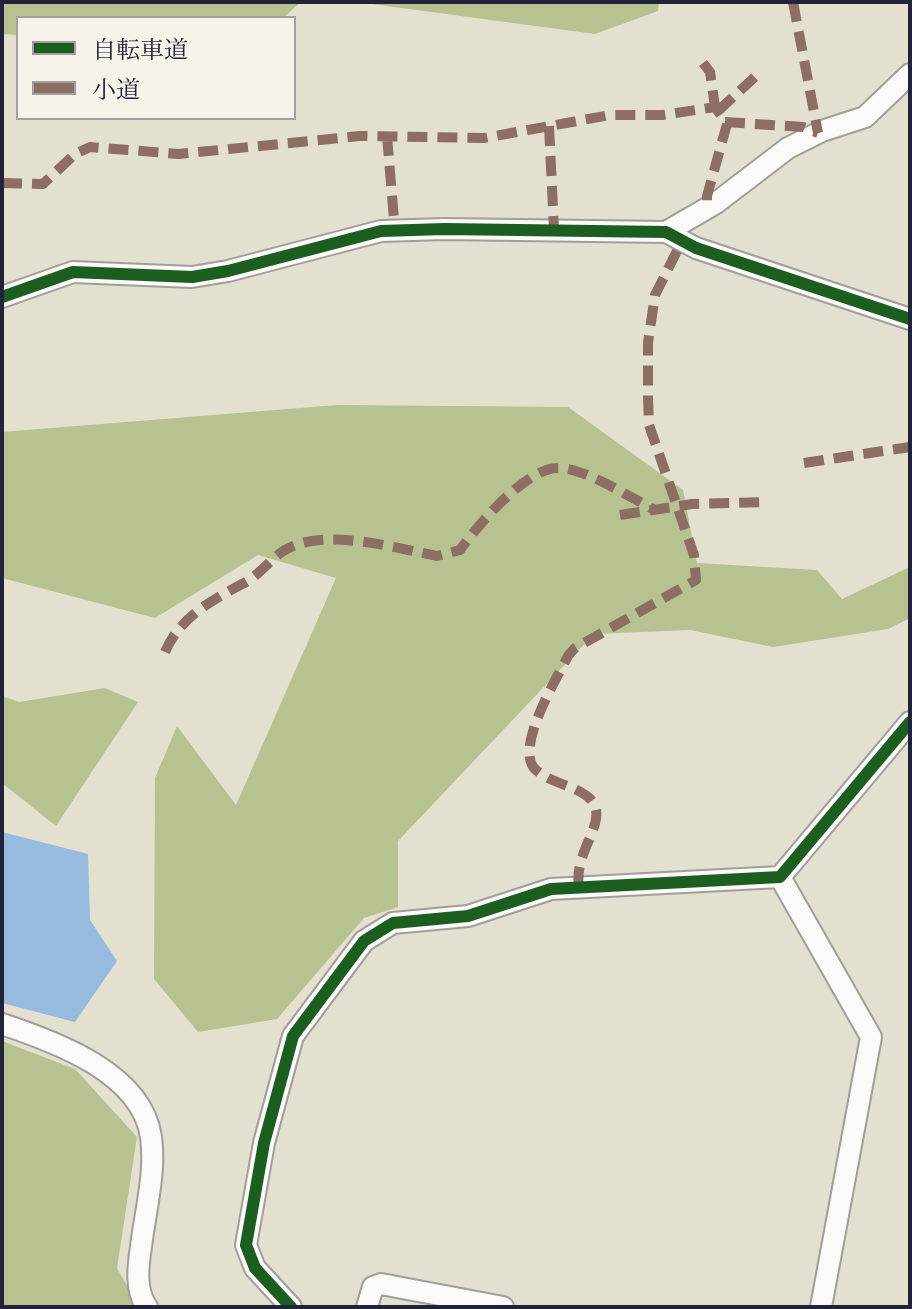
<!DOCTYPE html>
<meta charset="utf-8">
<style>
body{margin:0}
#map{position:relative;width:912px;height:1309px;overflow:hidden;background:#e3e0d0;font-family:"IM FELL Double Pica","Noto Serif JP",serif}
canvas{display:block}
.frame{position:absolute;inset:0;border:4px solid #22223b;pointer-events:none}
.legend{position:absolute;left:16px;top:16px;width:280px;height:104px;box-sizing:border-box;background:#f7f3e8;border:2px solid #a29fa3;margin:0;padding:10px 14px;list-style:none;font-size:24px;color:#22223b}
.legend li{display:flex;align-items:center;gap:16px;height:40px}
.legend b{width:40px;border:2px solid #a29fa3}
</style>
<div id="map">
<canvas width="912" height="1309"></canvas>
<div class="frame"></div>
<ul class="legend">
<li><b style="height:10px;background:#1b5e20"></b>自転車道</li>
<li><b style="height:10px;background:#8d6e63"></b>小道</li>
</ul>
</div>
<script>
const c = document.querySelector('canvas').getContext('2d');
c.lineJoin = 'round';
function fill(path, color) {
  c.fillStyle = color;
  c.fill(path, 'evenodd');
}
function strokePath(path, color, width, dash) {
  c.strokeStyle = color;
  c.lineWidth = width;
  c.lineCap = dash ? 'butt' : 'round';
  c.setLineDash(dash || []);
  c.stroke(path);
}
fill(new Path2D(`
 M2,2H301L283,18H18V35L2,34Z
 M357,2H659L658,11L595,34Z
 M337,405L568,407L683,490L697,563L817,570L842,599L910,567V618L888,629L773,647L690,630L594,634L398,841V907L364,918L277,1019L198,1032L154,979L155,778L177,726L236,805L336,578L258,555L155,618L2,578V432Z
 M105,688L138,702L56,826L2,783V696L19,702Z
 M2,1041L75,1069L137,1137L117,1268L139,1307H2Z`), '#b6c290');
fill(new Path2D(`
 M2,832L88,854L90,920L117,961L75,1022L2,1003Z`), '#97bbde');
const minor = new Path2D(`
 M666,232L716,203L788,148L822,131L865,117L910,74
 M2,297L73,272L192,277L228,271L381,231L444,229L666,232L696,248L910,319
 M780,877L871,1037L821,1307
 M2,1024C56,1042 142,1073 151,1137C156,1173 145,1212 141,1247C138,1266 135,1291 147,1307
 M291,1307L255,1268L246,1245L264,1143L293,1036L364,941L393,923L468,916L551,889L780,877L910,722
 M367,1307L373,1287L381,1284L503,1307`);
strokePath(minor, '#a09e98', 24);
strokePath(minor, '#fbfaf8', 20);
strokePath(new Path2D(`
 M793,2L818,133
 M703,63L710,72L715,107
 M718,111L758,74
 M725,122L803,127L818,133
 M549,126L554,229
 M387,136L395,231
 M2,183L43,184L75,154L90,147L179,154L360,136L484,138L610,115H663L715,107L727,124L707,196V208
 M804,463L910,447
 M620,515L692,504L767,502
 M165,652C180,617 211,601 242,584C259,576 270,559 285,550C323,527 396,548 437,556L460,550C478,525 525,469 557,468C584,467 629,497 653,509
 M579,887C574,856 600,830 596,810C593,798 585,794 575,789C563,784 546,779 536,770C513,750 557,678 568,656L575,648L696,580L694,555L649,425L648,397V343L655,295L682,241`), '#8d6e63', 10, [20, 10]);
strokePath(new Path2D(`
 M2,297L73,272L192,277L228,271L381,231L444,229L666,232L696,248L910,319
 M291,1307L255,1268L246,1245L264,1143L293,1036L364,941L393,923L468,916L551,889L780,877L910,722`), '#1b5e20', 12);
</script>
